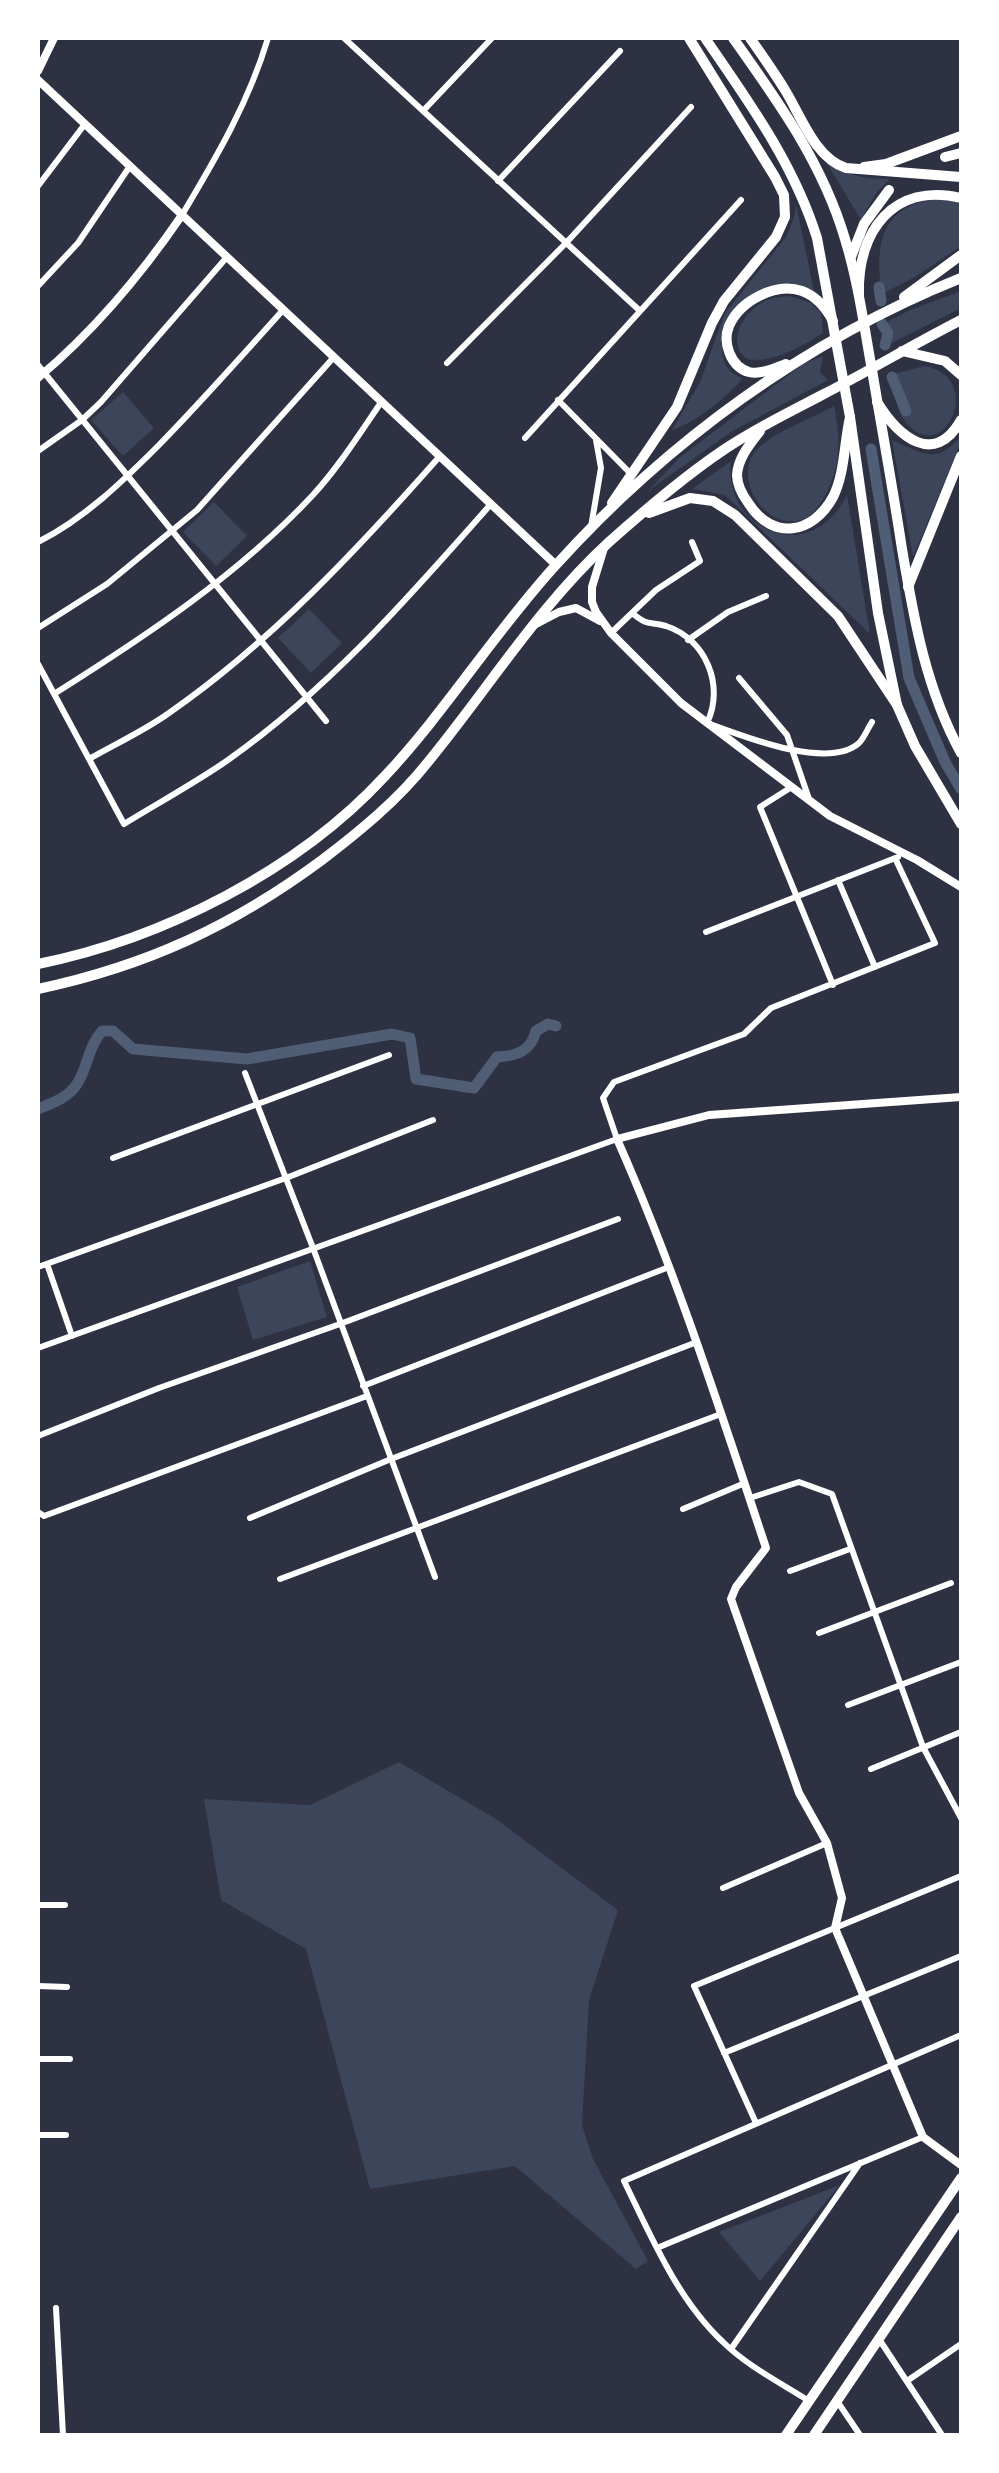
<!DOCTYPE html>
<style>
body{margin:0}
#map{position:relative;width:999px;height:2473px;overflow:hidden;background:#2d3142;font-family:Figtree,sans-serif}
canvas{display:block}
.frame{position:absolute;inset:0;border:40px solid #fff;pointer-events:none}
</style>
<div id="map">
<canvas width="999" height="2473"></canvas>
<div class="frame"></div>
</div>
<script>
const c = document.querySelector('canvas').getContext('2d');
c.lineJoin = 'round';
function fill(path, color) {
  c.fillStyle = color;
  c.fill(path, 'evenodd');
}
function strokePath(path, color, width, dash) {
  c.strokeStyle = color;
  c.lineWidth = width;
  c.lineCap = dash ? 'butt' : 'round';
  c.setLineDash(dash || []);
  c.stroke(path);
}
fill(new Path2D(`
 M822,155C846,176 858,178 890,179L876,193L861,220Z
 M936,199L961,202V246L915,277L882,294C875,247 879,206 936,199Z
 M796,204L814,291C768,273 742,294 721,332C722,352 721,372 743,378C725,399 698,421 672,430L700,382L725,313L786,237L794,218Z
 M961,291V308L890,344L892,332L885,323L910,310Z
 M790,296L811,303L821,313L823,333C802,346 773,364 747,359C723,340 748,306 770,299C776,297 783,297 790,296Z
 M823,356L820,372L828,380L731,432L648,491L679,458L803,364Z
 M924,366C984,375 948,464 909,426C896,413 893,392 894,374Z
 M123,392L154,428L123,456L91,420Z
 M834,406C837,422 840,438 838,455C836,476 821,517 798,521C764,527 735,480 754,453C768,434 812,418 834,406Z
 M961,435V442L913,557L892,440C921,453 939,466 961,435Z
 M731,461C722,528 810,570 847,495L870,634L725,495L692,489Z
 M214,502L247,536L216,566L183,532Z
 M309,609L342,643L311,673L278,638Z
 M310,1261L327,1317L253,1340L237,1287Z
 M399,1762L496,1819L618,1910L589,2000L582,2125L593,2159L648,2261L636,2269L515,2166L370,2189L306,1949L221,1900L204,1799L310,1805Z
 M840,2185L760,2281L719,2232Z`), '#3c4559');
strokePath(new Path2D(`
 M879,287L881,301
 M882,324L888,333L885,345
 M892,377L906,411
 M871,449L909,678L945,762L961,789
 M38,1109C52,1103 68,1098 77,1084C88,1067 88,1047 102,1031H113L133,1049L247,1059L392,1034L410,1038L416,1079L474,1088L497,1057C517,1056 531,1051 536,1031L548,1024L556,1026`), '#4f5d75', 11);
strokePath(new Path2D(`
 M344,38L639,310
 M423,111L492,38
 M498,181L620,51
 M38,186L85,124
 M182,215C216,158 249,102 268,38
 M38,286L78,243L130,166
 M447,363L566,243L691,107
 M38,365L326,721
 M558,400L631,474
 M525,438L741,200
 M38,451L82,420L101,402L227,257
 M591,527L601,468L596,440
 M38,542C84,519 122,482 158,446C201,402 242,356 283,310
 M632,613C649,627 648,621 666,626C706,639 725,686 707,723C740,735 828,771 859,743C864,738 868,728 872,722
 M38,628L107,584L197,510L334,357
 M611,633L656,590L700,561L692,542
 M688,640L728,612L766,596
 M38,664L124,824C158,803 195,783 228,760C329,689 410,596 491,504
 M739,678L787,735L809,799
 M54,694C146,636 238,575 312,496C338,468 360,433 382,401
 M89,759C115,744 144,731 169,713C271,642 358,549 440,456
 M790,788L760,807L833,985
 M838,880L875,967
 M706,932L898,857
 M245,1073L313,1248L435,1577
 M113,1158L389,1055
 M47,1264L72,1336
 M38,1267L286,1178L433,1120
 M38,1348L617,1139L603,1098L614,1082L744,1034L771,1008L935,943L895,858
 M363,1386L669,1267
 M38,1436L159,1388L340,1324L618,1219
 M750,1498L799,1482L832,1494L923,1747L961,1818
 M683,1509L745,1483
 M38,1512L44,1516L367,1396
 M250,1518L391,1459L697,1342
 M790,1571L850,1549
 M280,1579L721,1414
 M819,1633L951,1583
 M848,1705L961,1662
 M871,1769L961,1732
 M723,1888L827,1843
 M38,1905H65
 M38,1986L67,1987
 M724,2053L961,1956
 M38,2059H70
 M756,2123L694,1986L961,1876
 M38,2135H66
 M657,2248L923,2137
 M56,2308L63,2435
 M879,2339L942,2435
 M731,2349L860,2163
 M907,2381L961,2344
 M809,2401C781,2383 747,2366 723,2342C677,2299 651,2236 624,2181L961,2035
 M837,2401L860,2435`), '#fff', 6);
strokePath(new Path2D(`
 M38,71L54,38
 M38,80L556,565
 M38,378C94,331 141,275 182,215
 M604,548L592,587V602L596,612L611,633L681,703L830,816L917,860L961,887
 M536,624L559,612L576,608L600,621
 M961,1097L709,1115L617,1139C676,1272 720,1410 766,1548L736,1587L731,1599L799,1793L827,1843L842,1898L835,1928L923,2137L961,2165`), '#fff', 8);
strokePath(new Path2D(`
 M705,38C749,102 794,164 817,238L850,417L878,613L897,705L915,746L961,824
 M733,38C778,101 823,164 845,239C858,281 864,326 872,370C882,430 893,489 902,549C914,620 926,689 961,753
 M945,157L961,153
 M864,167L886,164L961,136
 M851,257L864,224L889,190
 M786,2435L961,2178
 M814,2435L961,2217`), '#fff', 10);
strokePath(new Path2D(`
 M750,38C762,55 774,72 785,90C801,116 815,158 846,168L961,177
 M859,294C857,231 894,182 961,198
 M904,297L961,255
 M902,351L945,361L961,375
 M786,364C775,368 761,375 749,372C731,367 722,343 729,326C740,301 775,282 802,291C816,296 826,308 833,321
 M877,402C898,436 934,468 961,420
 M760,431C750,444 738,458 737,475C737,485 743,496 749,504C773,541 813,534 833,497C845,473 844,443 850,417
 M612,503L677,407L712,323L724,301L776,237L785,217L784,195L775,177L689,38
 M649,513L690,498L713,501L735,515L838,616L897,705
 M908,587L961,456
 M38,964C162,939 297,871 384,777C446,711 494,633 555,566C667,442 806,340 961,278
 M38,989C146,966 233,926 322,860C360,831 398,800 428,762C488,689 539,606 609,542C645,510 682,478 722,451C754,429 788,413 822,395C869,371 914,344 961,320`), '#fff', 10);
</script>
